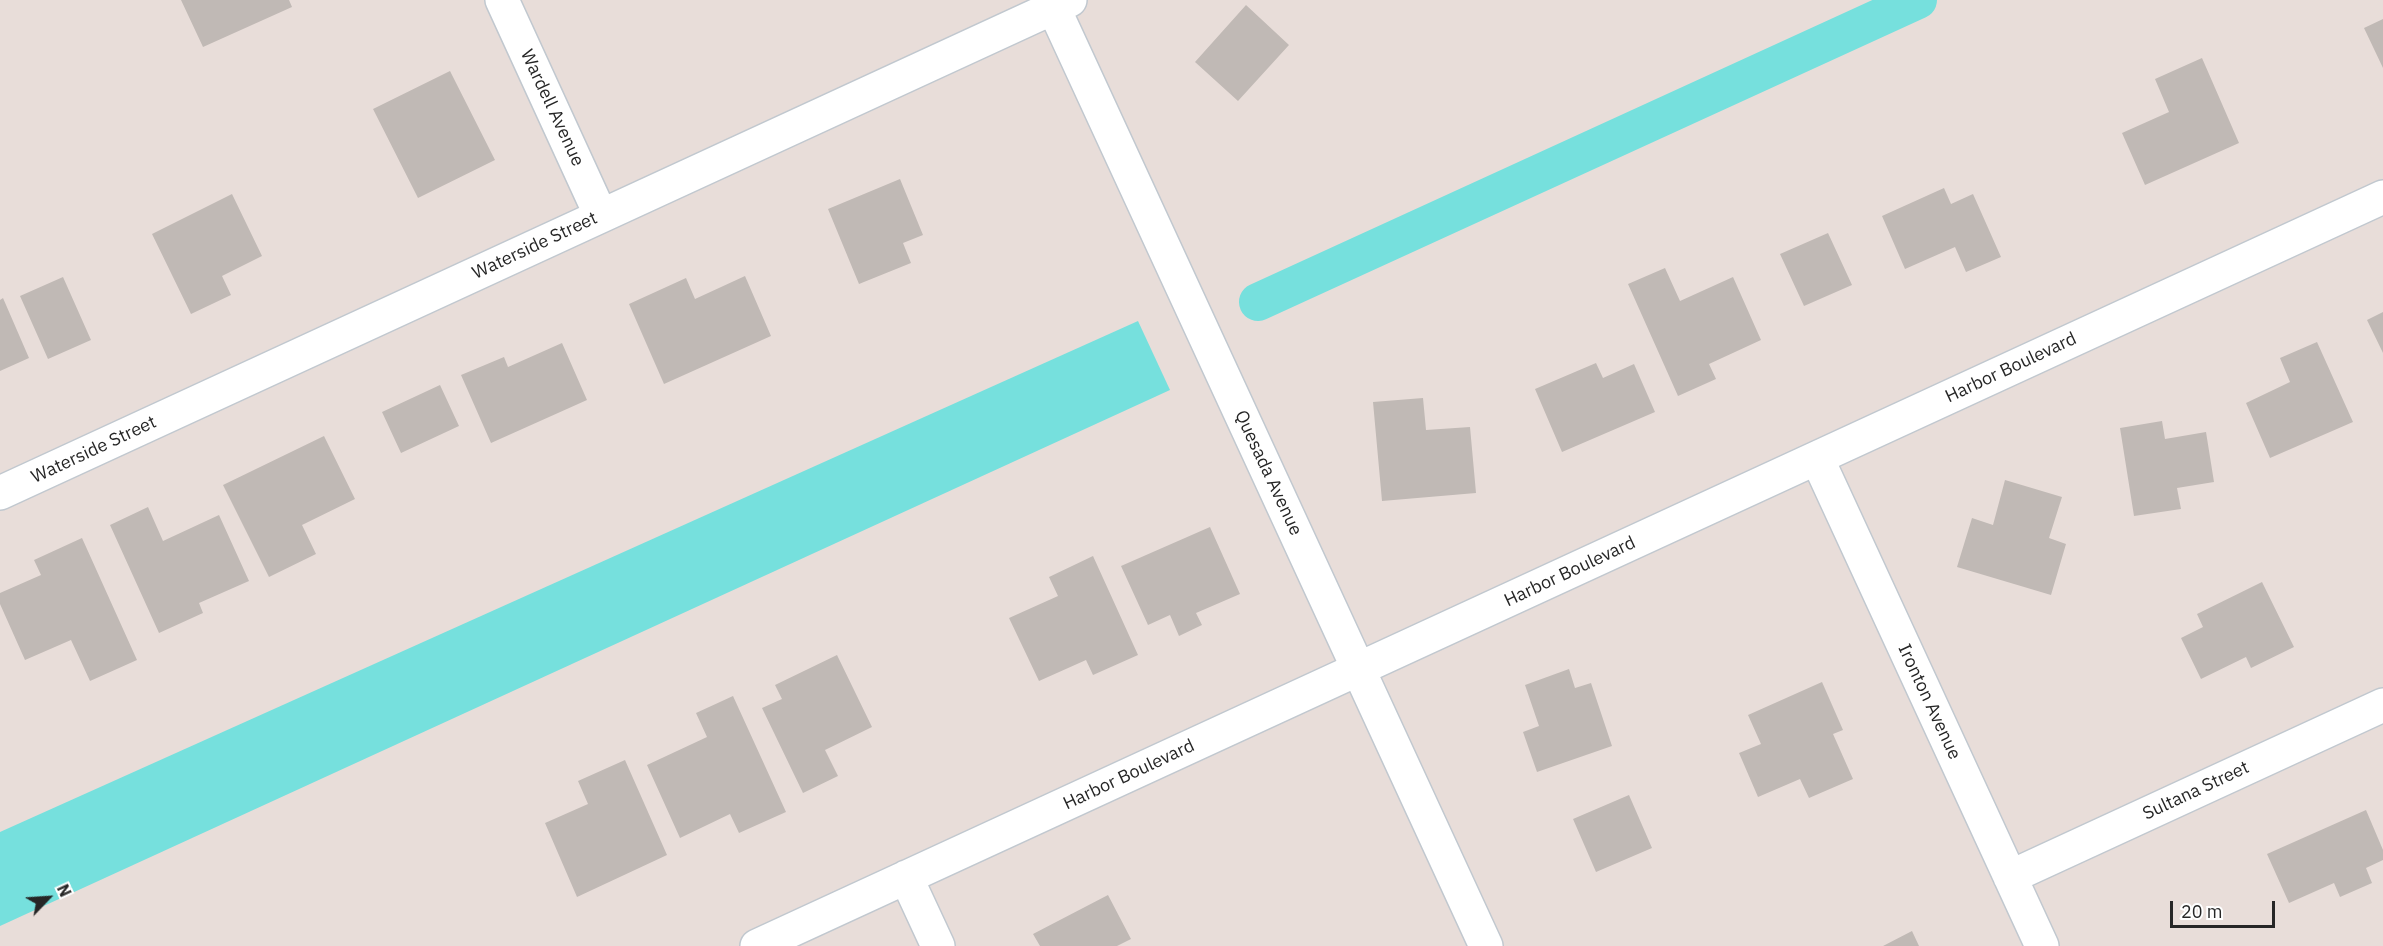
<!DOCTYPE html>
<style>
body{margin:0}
#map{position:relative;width:2383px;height:946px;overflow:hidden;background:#e8ddd9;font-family:"IBM Plex Sans",sans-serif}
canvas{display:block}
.north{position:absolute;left:18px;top:868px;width:60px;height:60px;-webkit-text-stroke:4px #fff;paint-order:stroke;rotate:65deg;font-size:16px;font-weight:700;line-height:24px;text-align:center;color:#262626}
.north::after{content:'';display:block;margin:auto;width:21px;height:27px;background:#262626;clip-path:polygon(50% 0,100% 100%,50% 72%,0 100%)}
.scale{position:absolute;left:2170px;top:901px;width:105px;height:27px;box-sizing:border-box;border:3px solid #262626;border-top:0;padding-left:8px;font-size:18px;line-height:21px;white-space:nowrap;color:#262626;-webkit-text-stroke:4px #fff;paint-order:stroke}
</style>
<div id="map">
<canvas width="2383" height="946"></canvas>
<div class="north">N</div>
<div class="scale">20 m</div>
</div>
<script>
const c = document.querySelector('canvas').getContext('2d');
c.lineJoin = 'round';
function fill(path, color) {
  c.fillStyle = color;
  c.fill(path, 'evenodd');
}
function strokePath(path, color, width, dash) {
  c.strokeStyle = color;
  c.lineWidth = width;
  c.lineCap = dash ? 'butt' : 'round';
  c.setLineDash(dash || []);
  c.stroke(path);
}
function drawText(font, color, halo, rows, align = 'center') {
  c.font = font + ' "IBM Plex Sans",sans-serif';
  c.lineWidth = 4.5;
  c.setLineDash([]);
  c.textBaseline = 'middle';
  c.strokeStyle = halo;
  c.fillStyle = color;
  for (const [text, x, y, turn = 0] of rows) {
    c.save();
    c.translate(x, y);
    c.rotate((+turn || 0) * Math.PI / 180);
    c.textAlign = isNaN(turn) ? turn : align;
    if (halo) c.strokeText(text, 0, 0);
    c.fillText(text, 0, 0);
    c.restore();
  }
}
fill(new Path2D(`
 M1138,321L1170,390L0,926V832Z`), '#76e0dd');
strokePath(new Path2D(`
 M1258,302L1918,0`), '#76e0dd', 38);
fill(new Path2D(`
 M181,0H289L292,7L203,47Z
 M1246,5L1289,45L1238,101L1195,62Z
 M2383,19V68L2364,28Z
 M2202,58L2239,143L2145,185L2122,133L2169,112L2155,79Z
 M450,71L495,160L418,198L373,109Z
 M900,179L923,235L903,243L911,263L859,284L828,209Z
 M1944,188L1951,204L1973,194L2001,257L1966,272L1955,247L1905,269L1882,216Z
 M232,194L262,256L222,276L231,295L191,314L152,234Z
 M1828,233L1852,285L1804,306L1780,254Z
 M1665,268L1680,301L1733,277L1761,340L1709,364L1716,379L1678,396L1628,284Z
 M745,276L771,336L664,384L629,304L686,278L695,299Z
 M63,277L91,340L48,359L20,296Z
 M3,298L29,358L0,371V300Z
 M2383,312V353L2367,320Z
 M2317,342L2353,422L2270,458L2246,403L2290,382L2280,358Z
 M562,343L587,400L491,443L461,375L504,357L508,367Z
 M1596,363L1603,378L1634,364L1655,412L1562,452L1535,389Z
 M440,385L459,426L401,453L382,412Z
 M1423,398L1426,430L1470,427L1476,493L1382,501L1373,402Z
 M2162,421L2165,439L2206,432L2214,482L2177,488L2181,509L2134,516L2120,428Z
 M324,436L355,499L302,525L316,554L269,577L223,485Z
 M2005,480L2062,497L2049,538L2066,544L2051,595L1957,567L1972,518L1993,525Z
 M148,507L163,541L219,515L249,581L199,603L203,613L159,633L110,525Z
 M1210,527L1240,594L1196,613L1202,625L1179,636L1170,615L1148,625L1121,566Z
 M82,538L137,660L90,681L71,640L25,660L0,604V593L41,575L34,560Z
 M1093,556L1138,655L1093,675L1086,660L1039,681L1009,618L1058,596L1049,577Z
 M2262,582L2294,647L2251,668L2246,657L2201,679L2181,638L2203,627L2197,614Z
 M837,655L872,727L825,750L838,776L803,793L762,708L782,699L775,685Z
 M1569,669L1575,688L1591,683L1612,746L1537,772L1523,732L1539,726L1525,685Z
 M1822,682L1843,730L1833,734L1853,779L1809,798L1800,779L1758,797L1739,753L1761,744L1748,715Z
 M733,696L786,812L739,833L730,814L680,838L647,765L707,737L696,713Z
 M625,760L667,855L577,897L545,823L588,804L578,781Z
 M1629,795L1652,848L1596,872L1573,819Z
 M2366,810L2383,850V860L2366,868L2372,883L2340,897L2334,883L2289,903L2267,854Z
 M1108,895L1131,939L1117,946H1040L1033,934Z
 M1912,931L1919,946H1883Z`), '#c0b9b5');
const minor = new Path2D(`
 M502,0L601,216
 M1050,0L1486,946
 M1817,458L2042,946
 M0,493L1070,0
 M906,877L938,946
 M2010,877L2383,705
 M757,946L2383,197`);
strokePath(minor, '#c1c8cf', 36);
strokePath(minor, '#fff', 33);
drawText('18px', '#262626', '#fff', [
 ["Wardell Avenue",552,108,65],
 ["Waterside Street",535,246,-25],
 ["Harbor Boulevard",2011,368,-25],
 ["Waterside Street",94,450,-25],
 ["Quesada Avenue",1268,473,65],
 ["Harbor Boulevard",1570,572,-25],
 ["Ironton Avenue",1929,702,65],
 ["Harbor Boulevard",1129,775,-25],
 ["Sultana Street",2196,791,-25]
]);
</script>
